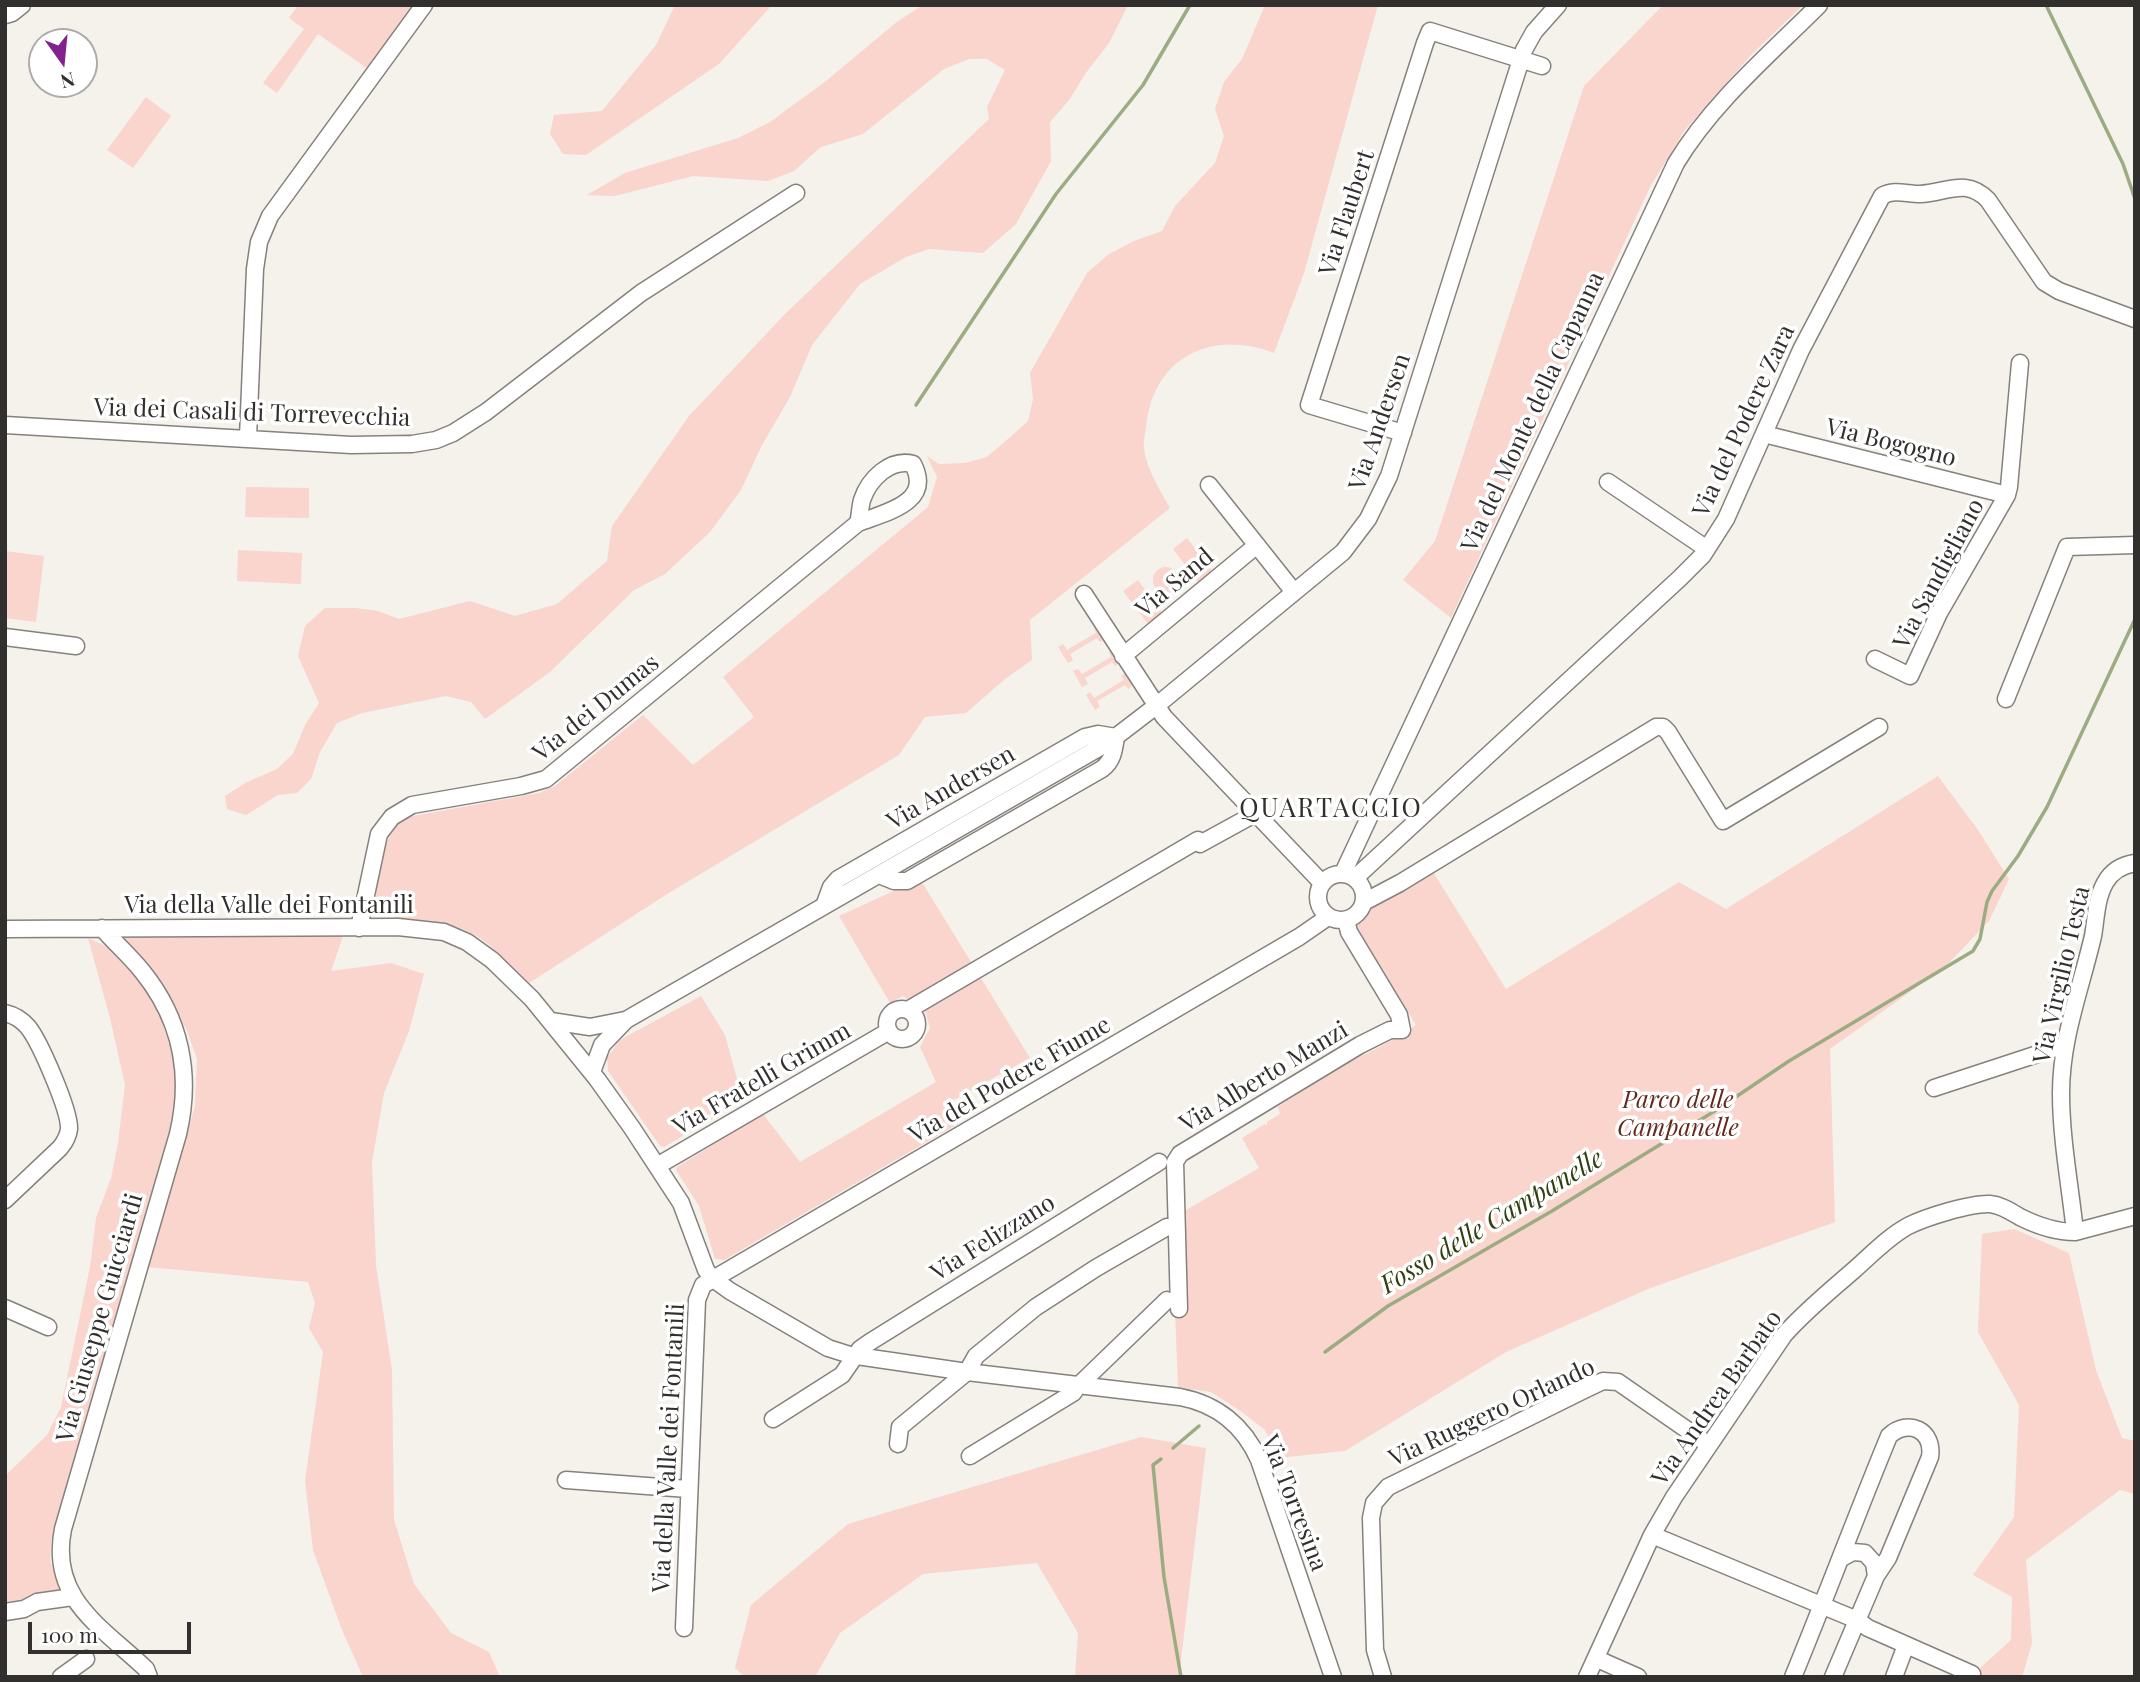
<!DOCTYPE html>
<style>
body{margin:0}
#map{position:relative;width:2140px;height:1682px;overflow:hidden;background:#f5f1eb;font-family:"Playfair Display",serif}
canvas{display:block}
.frame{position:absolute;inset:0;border:7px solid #31302e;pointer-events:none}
.north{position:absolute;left:28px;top:28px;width:70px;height:70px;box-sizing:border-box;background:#fff;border:2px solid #adacab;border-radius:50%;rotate:165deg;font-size:19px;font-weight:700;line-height:28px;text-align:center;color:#31302e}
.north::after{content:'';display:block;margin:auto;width:24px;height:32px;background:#83228c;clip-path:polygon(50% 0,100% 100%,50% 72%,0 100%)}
.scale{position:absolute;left:28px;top:1622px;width:163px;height:32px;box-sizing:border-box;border:4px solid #31302e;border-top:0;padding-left:9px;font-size:21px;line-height:24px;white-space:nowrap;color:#31302e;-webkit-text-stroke:5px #fff;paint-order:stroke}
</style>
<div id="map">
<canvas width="2140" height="1682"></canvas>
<div class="frame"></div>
<div class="north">N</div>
<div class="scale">100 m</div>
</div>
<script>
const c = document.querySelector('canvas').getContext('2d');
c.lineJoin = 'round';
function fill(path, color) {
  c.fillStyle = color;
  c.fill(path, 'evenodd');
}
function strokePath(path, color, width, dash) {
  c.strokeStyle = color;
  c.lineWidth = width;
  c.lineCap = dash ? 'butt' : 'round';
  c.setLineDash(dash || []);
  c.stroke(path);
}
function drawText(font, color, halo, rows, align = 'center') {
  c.font = font + ' "Playfair Display",serif';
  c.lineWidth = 7;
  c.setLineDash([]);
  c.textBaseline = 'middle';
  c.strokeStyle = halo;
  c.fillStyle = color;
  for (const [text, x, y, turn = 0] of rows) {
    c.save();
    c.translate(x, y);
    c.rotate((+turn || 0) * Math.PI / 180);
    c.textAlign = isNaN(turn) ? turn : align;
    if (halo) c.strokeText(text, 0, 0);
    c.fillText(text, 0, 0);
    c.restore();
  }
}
fill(new Path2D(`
 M298,5H418L371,71L318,34L277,93L263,83L304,29L289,18Z
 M675,5H772L719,64L586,155L563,154L550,134L554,115L602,111L656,45Z
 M923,5H1128L1109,43L1085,74L1070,99L1050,122L1051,161L1016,224L983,253L929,249L906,257L860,284L812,345L790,397L762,445L741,490L710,532L665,574L634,590L550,672L485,719L471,702L446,696L362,713L337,723L320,752L311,779L297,793L278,795L246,815L227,809L225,796L247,782L277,769L293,754L305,725L319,703L298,656L305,626L325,608H356L378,611L399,619L470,601L515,616L557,604L607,561L612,526L689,416L784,315L989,119L987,107L1005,70L987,59H969L944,69L863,134L821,147L794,171L768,181L693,176L615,196L587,195L625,173L738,138L770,122L826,81L898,21Z
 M1265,5H1378L1304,273L1274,353C1212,329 1152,357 1146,428C1145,434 1143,442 1144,449C1147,470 1160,490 1170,508L1030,620L1032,660L1005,679L966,713L925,717L899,755L672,891L529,983C509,966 492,942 467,931C442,920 417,923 393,917C386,915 381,909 376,904C375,884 383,844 395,827C398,823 404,820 408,817L539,793L555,786L643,715L693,765L754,717L723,677L928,507L937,477L927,456L939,464L965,463L987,457L1016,432L1028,421L1033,399L1030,373L1087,273L1109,254L1134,241L1162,231L1175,206L1215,163L1224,136L1215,109L1224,82L1242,59Z
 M1663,5H1803L1751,55L1684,131L1650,187L1451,618L1403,580L1435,541L1584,86Z
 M146,97L171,116L133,168L107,150Z
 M246,487L309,488V518L245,517Z
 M1187,538L1212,571L1198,582L1173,549Z
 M238,550L302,553L301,584L237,581Z
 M5,551L44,556L36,622L5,618Z
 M1153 580a13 13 0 1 1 26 0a13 13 0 1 1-26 0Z
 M1138,580L1162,613L1148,624L1123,591Z
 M1098,626L1105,639L1100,642L1097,638L1070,654L1073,660L1068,663L1058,647L1063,644L1067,650L1096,633L1094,628Z
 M1113,650L1120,663L1115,666L1112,662L1085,678L1088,684L1082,687L1073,671L1078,669L1082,674L1111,657L1109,652Z
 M1125,673L1132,686L1128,689L1125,685L1097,701L1100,707L1095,710L1086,695L1090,692L1094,698L1124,680L1121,676Z
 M1938,776L1978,830L2009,879L1989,921L1945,967L1830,1049L1835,1222L1648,1289L1506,1352L1345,1451L1278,1458L1265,1430L1242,1412L1211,1392L1178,1387L1175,1311L1181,1213L1259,1168L1242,1138L1265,1124L1267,1126V1122L1280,1114L1278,1107C1298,1094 1318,1080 1339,1068C1365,1053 1392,1043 1416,1025L1355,924L1367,909L1433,872L1506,989L1679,882L1726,909Z
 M920,879L1030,1058L948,1103L956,1118L954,1126L724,1260L715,1259L699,1206L676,1170L677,1167L763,1114L800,1162L936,1082L920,1047L930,1028L925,1011L903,996L890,1003L839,916Z
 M117,934L343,936L331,971L391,963L424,974L409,1031L384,1093L372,1162L376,1265L392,1370L394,1520L414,1584L451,1633L489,1652L500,1677H363L342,1630L313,1550L305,1481L323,1352L309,1328L315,1303L308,1282L148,1267L195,1106L197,1059L186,1028Z
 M88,938L112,949L140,981L160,1015L176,1067V1107L51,1541L50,1560L62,1594L5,1602V1476L47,1435L61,1407L90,1267L96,1218L111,1178L118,1143L125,1085L110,1018Z
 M701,996L725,1035L743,1101L664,1147L660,1146L608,1071L607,1058L620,1040Z
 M2014,1229L2069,1253L2096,1370L2122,1438L2135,1441V1494L2120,1490L2026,1560L2032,1643L2022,1677H1978L1979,1669L2011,1640L2012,1597L1973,1575L2014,1517L2019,1405L1978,1332L1982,1234Z
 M1141,1437L1206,1448L1179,1677H1075L1078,1633L1037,1563L923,1574L840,1633L815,1677H745L735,1668L751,1605L848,1524Z`), '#f9d5cd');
strokePath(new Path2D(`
 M2046,5L2123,164L2135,199
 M916,405L1056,194L1143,85L1190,5
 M1325,1352L1388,1306L1552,1211L1718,1109L1789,1061L1973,951L1980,939L1987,902L1992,891L2018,856L2047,807L2135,619
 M1173,1448L1199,1426
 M1161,1459L1153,1465L1164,1577L1181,1677`), '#9cac82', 3.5);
const minor = new Path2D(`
 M5,15L12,13L22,5
 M5,425L351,445L412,444L436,440L453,433L486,412L641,293L796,193
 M1403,433L1309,405L1425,43L1430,31L1542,66
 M1764,434L2007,495
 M248,437L255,269L259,242L270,216L424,5
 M1608,482L1707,549
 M1209,485L1294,592
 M1084,594L1164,717L1322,883
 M5,637L76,646
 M1123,656L1257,545
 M1875,659L1910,676L1939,613L2007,495L2009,487L2020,363
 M2006,699L2067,547L2135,545
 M2135,863C2122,865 2111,872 2105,883C2096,899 2096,919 2093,936C2081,988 2061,1038 2061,1093C2061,1139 2070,1185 2075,1232L2135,1216
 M1343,873L1676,163C1712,103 1770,54 1819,5
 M1318 897a23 23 0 1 1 46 0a23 23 0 1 1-46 0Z
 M1355,878L1680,578L1703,555L1726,519L1801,350L1882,196C1894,189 1906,194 1920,194C1946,193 1966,177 1988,200L2044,282L2059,291L2135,319
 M1364,902L1400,883L1656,727H1663L1668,732L1723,821L1879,727
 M824,906L831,887L838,879L1085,737L1098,734L1116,737C1114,750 1113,761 1102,769L907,881H894L879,875
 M102,928C115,943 130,956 142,971C181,1019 192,1075 178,1134L63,1529C49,1599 102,1627 146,1669L149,1677
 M359,928L379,834L392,817L412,805L521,786L546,779L858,523C886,512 933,503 913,464C890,458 869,479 862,500C860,507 860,516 858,523
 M5,929L398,927L444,932L467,942L492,960L532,999L597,1079L632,1128L681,1203L706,1270L712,1278L730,1291L828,1348L850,1355L967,1372L1180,1397C1217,1404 1244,1426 1259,1460L1333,1677
 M887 1024a15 15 0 1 1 30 0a15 15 0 1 1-30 0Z
 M908,1010L1198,840L1200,844L1251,816
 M5,1013C14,1015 22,1020 28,1027C40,1042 70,1111 69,1129C68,1137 65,1142 60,1148L5,1200
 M551,1021L590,1027L625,1020
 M592,1072L602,1045L626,1020L1109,742L1156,706L1343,552L1368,519L1389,476L1524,50L1534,32L1558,5
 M1934,1088L2065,1045
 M657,1166L889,1031
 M5,1308L48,1327
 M1179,1309L1175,1162L1180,1154L1360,1045L1390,1030H1402L1399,1015L1349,932L1346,920
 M773,1419L842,1375L860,1349L870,1342L1159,1162
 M898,1444L900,1427L967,1372L976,1356L1036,1307L1096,1268L1167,1227
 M970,1456L1073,1393L1078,1386L1167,1300
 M566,1480L688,1489
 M1652,1535L1857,1620L1868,1628L1972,1674
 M1840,1559L1853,1552L1865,1553L1874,1563L1876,1576
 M5,1612L24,1609L37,1602L73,1597
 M684,1628L697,1300L703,1285L1299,937L1328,917
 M1604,1662L1638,1677
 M61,1677L86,1659
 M1383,1677L1375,1650L1371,1518L1374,1503L1388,1487L1586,1389L1603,1381L1618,1382L1709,1445
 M1587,1677L1652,1535L1674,1497L1784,1335C1805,1311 1830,1291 1854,1270C1871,1255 1888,1237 1908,1226C1926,1217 1971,1203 1990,1204C2001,1205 2010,1211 2020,1217C2038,1226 2055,1232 2075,1232
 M1793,1677C1826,1597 1856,1516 1889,1436C1908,1418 1934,1430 1930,1457L1888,1558L1876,1576L1833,1677
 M1894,1677L1906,1645`);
strokePath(minor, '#85817c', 19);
strokePath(minor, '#fff', 16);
drawText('24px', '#31302e', '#fff', [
 ["Via Flaubert",1347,213,-72],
 ["Via del Monte della Capanna",1533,412,-65],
 ["Via dei Casali di Torrevecchia",252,413,2],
 ["Via del Podere Zara",1744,421,-65],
 ["Via Andersen",1380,422,-71],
 ["Via Bogogno",1891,443,14],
 ["Via Sandigliano",1939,574,-62],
 ["Via Sand",1175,583,-40],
 ["Via dei Dumas",596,708,-39],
 ["Via Andersen",951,788,-30],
 ["Via della Valle dei Fontanili",269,906],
 ["Via Virgilio Testa",2062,975,-77],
 ["Via Alberto Manzi",1264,1077,-31],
 ["Via Fratelli Grimm",762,1079,-30],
 ["Via del Podere Fiume",1010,1080,-30],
 ["Via Felizzano",993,1238,-32],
 ["Via Giuseppe Guicciardi",100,1318,-74],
 ["Via Andrea Barbato",1717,1398,-55],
 ["Via Ruggero Orlando",1492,1413,-25],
 ["Via della Valle dei Fontanili",669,1448,-87],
 ["Via Torresina",1294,1503,69]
]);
drawText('italic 24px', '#64271b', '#fff', [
 ["Parco delle",1678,1101],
 ["Campanelle",1678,1129]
]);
c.letterSpacing = '2px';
drawText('26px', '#31302e', '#fff', [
 ["QUARTACCIO",1331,809]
]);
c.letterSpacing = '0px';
drawText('italic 26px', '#324010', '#fff', [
 ["Fosso delle Campanelle",1492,1222,-31]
]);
</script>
